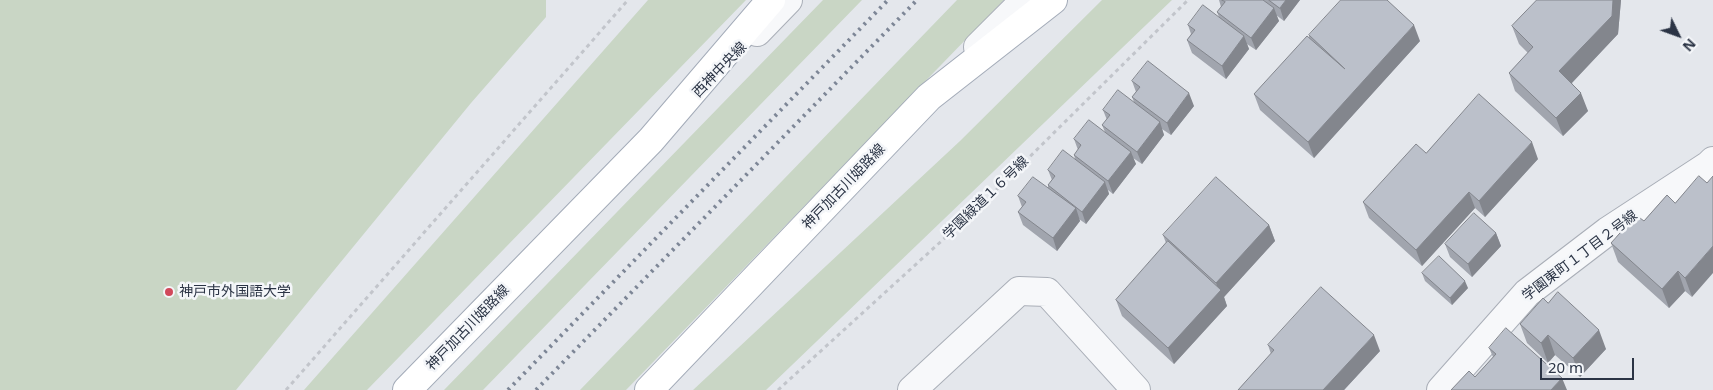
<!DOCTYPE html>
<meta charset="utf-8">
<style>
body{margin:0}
#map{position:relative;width:1713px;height:390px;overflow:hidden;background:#e4e7ec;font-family:"Noto Sans",sans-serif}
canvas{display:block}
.north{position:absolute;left:1653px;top:10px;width:50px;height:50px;-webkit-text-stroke:4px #f4f6f9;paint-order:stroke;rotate:132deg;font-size:14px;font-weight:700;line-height:20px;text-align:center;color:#2b3445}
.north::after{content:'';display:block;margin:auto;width:18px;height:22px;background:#2b3445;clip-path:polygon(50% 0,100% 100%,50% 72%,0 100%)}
.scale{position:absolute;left:1540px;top:358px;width:94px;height:22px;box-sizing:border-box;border:2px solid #2b3445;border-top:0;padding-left:6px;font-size:15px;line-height:18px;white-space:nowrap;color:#2b3445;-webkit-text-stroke:4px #f4f6f9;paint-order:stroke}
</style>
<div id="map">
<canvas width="1713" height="390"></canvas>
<div class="north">N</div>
<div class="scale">20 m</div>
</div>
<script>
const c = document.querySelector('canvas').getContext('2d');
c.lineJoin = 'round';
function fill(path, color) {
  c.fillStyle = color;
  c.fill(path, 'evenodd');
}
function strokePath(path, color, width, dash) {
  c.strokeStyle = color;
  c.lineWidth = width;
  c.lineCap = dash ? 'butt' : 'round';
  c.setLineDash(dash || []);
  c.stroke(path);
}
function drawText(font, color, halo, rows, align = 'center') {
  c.font = font + ' "Noto Sans","Noto Sans JP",sans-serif';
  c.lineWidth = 5;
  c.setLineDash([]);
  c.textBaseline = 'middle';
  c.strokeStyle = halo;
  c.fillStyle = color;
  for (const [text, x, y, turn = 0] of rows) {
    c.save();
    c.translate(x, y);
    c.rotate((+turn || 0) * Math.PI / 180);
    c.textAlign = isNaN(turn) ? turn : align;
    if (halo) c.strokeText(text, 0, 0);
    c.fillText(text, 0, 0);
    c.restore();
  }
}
fill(new Path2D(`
 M0,0H546V17L471,103L236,390H0Z
 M648,0H746L367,390H304Z
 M823,0H862L483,390H444Z
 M957,0H1004L626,390H580Z
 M1102,0H1172L766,390H693L960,141Z`), '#c9d6c5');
const minor = new Path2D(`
 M757,32L788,0
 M978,47L1025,0
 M912,390L1019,291L1047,292L1136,390
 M1441,390L1527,293L1608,231L1709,165L1713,161`);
const major = new Path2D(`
 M407,390L651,140L771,0
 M649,390L929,97L1053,0`);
strokePath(minor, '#a9aeb7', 30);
strokePath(major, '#a3abb8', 30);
strokePath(new Path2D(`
 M286,390L628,0
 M778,390L981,205L1188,0`), '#c2c5cb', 3, [4, 4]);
strokePath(minor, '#f7f8fa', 28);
strokePath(major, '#fff', 28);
strokePath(new Path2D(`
 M508,390L888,0
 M536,390L917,0`), '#7d8696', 4, [2.5, 5]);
fill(new Path2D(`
 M1219,0H1300L1284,21L1276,15L1279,21L1256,50L1247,44L1249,49L1226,79L1192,53L1187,40L1191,34L1188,25L1219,17L1217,12L1221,7Z
 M1537,0H1621L1618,34L1572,83L1588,111L1563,136L1515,91L1509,73L1528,53L1519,44L1512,26Z
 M1309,35L1420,41L1314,158L1260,110L1254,94L1309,38Z
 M1132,81L1194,106L1171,135L1162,129L1164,135L1142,164L1133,158L1136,164L1113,194L1108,190L1109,194L1086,224L1079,219L1080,221L1057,251L1023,225L1018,212L1022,207L1018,196L1048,188V185L1052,180L1048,170L1075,159L1074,155L1078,150L1074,139L1105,132L1102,125L1107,120L1103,110L1134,102L1132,97L1136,92Z
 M1426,153L1538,159L1485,217L1475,208L1422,266L1369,218L1363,202Z
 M1667,195L1692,297L1685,291L1669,308L1618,262L1611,243L1644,221Z
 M1269,225L1275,241L1224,297L1227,306L1174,364L1122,316L1116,300L1166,243L1163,235Z
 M1496,233L1501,246L1472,277L1450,257L1445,244Z
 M1422,273L1468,288L1452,305L1425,281Z
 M1520,324L1606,349L1580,377L1555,355L1548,363L1527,343Z
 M1268,345L1380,351L1344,390H1238L1271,354Z
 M1489,348L1567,390L1475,377L1493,357Z`), '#a1a5ae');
fill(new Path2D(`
 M1286,0H1300L1284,21L1280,8Z
 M1613,0H1621L1618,34L1566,89L1559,71Z
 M1274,8L1279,21L1256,50L1251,38Z
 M1414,25L1420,41L1314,158L1308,142Z
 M1244,36L1249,49L1226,79L1222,66Z
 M1189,93L1194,106L1171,135L1167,123Z
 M1581,93L1588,111L1563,136L1556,118Z
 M1160,122L1164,135L1142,164L1137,152Z
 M1532,142L1538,159L1485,217L1479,201Z
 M1131,152L1136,164L1113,194L1108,181Z
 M1105,182L1109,194L1086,224L1082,212Z
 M1469,192L1475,208L1422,266L1416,250Z
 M1076,208L1080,221L1057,251L1053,238Z
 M1269,225L1275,241L1224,297L1227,306L1174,364L1168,348L1219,292L1216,283Z
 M1496,233L1501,246L1472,277L1468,264Z
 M1713,246V273L1692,297L1685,278Z
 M1678,271L1685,291L1669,308L1662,289Z
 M1465,281L1468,288L1452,305L1450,298Z
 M1599,330L1606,349L1580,377L1573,358Z
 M1374,335L1380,351L1344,390H1323Z
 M1548,335L1555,355L1548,363L1541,343Z
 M1562,378L1567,390H1551Z`), '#83868d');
const building = new Path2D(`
 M1222,0H1263L1274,8L1251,38L1217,12L1225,2Z
 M1269,0H1286L1280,8Z
 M1341,0H1387L1414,25L1308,142L1254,94L1307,36L1345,69L1309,35Z
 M1537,0H1613L1612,16L1559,71L1581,93L1556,118L1509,73L1533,47L1512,26Z
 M1203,5L1244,36L1222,66L1187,40L1195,30L1188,25Z
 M1148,61L1189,93L1167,123L1132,97L1140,87L1132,81Z
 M1118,90L1160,122L1137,152L1102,125L1110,115L1103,110Z
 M1479,94L1532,142L1479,201L1469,192L1416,250L1363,202L1416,144L1426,153Z
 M1089,120L1131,152L1108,181L1074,155L1081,145L1074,139Z
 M1063,150L1105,182L1082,212L1048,185L1055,176L1048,170Z
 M1699,176L1707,183L1713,176V246L1685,278L1678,271L1662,289L1611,243L1636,215L1644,221L1667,195L1675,203Z
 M1033,177L1076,208L1053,238L1018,212L1026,202L1018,196Z
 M1216,177L1269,225L1216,283L1163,235Z
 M1474,213L1496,233L1468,264L1445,244Z
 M1168,241L1221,290L1168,348L1116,300Z
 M1439,256L1465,281L1450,298L1422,273Z
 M1321,287L1374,335L1323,390H1238L1274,350L1268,345Z
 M1558,292L1599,330L1573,358L1548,335L1541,343L1520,324L1543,298L1548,303Z
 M1506,328L1562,378L1551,390H1451L1469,371L1475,377L1496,354L1489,348Z`);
fill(building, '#bbc0ca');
strokePath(building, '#83868d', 1);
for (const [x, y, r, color] of [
 [169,292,5,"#d1495b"]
]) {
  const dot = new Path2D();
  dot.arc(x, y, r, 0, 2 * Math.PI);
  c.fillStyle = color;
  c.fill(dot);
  strokePath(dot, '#f4f6f9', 2);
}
drawText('14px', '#2b3445', '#f4f6f9', [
 ["西神中央線",720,70,-46],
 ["神戸加古川姫路線",844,187,-46],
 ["学園緑道１６号線",986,198,-44],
 ["学園東町１丁目２号線",1580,256,-37],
 ["神戸加古川姫路線",468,328,-46]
]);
drawText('14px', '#2b3445', '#f4f6f9', [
 ["神戸市外国語大学",179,292]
], 'left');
</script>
